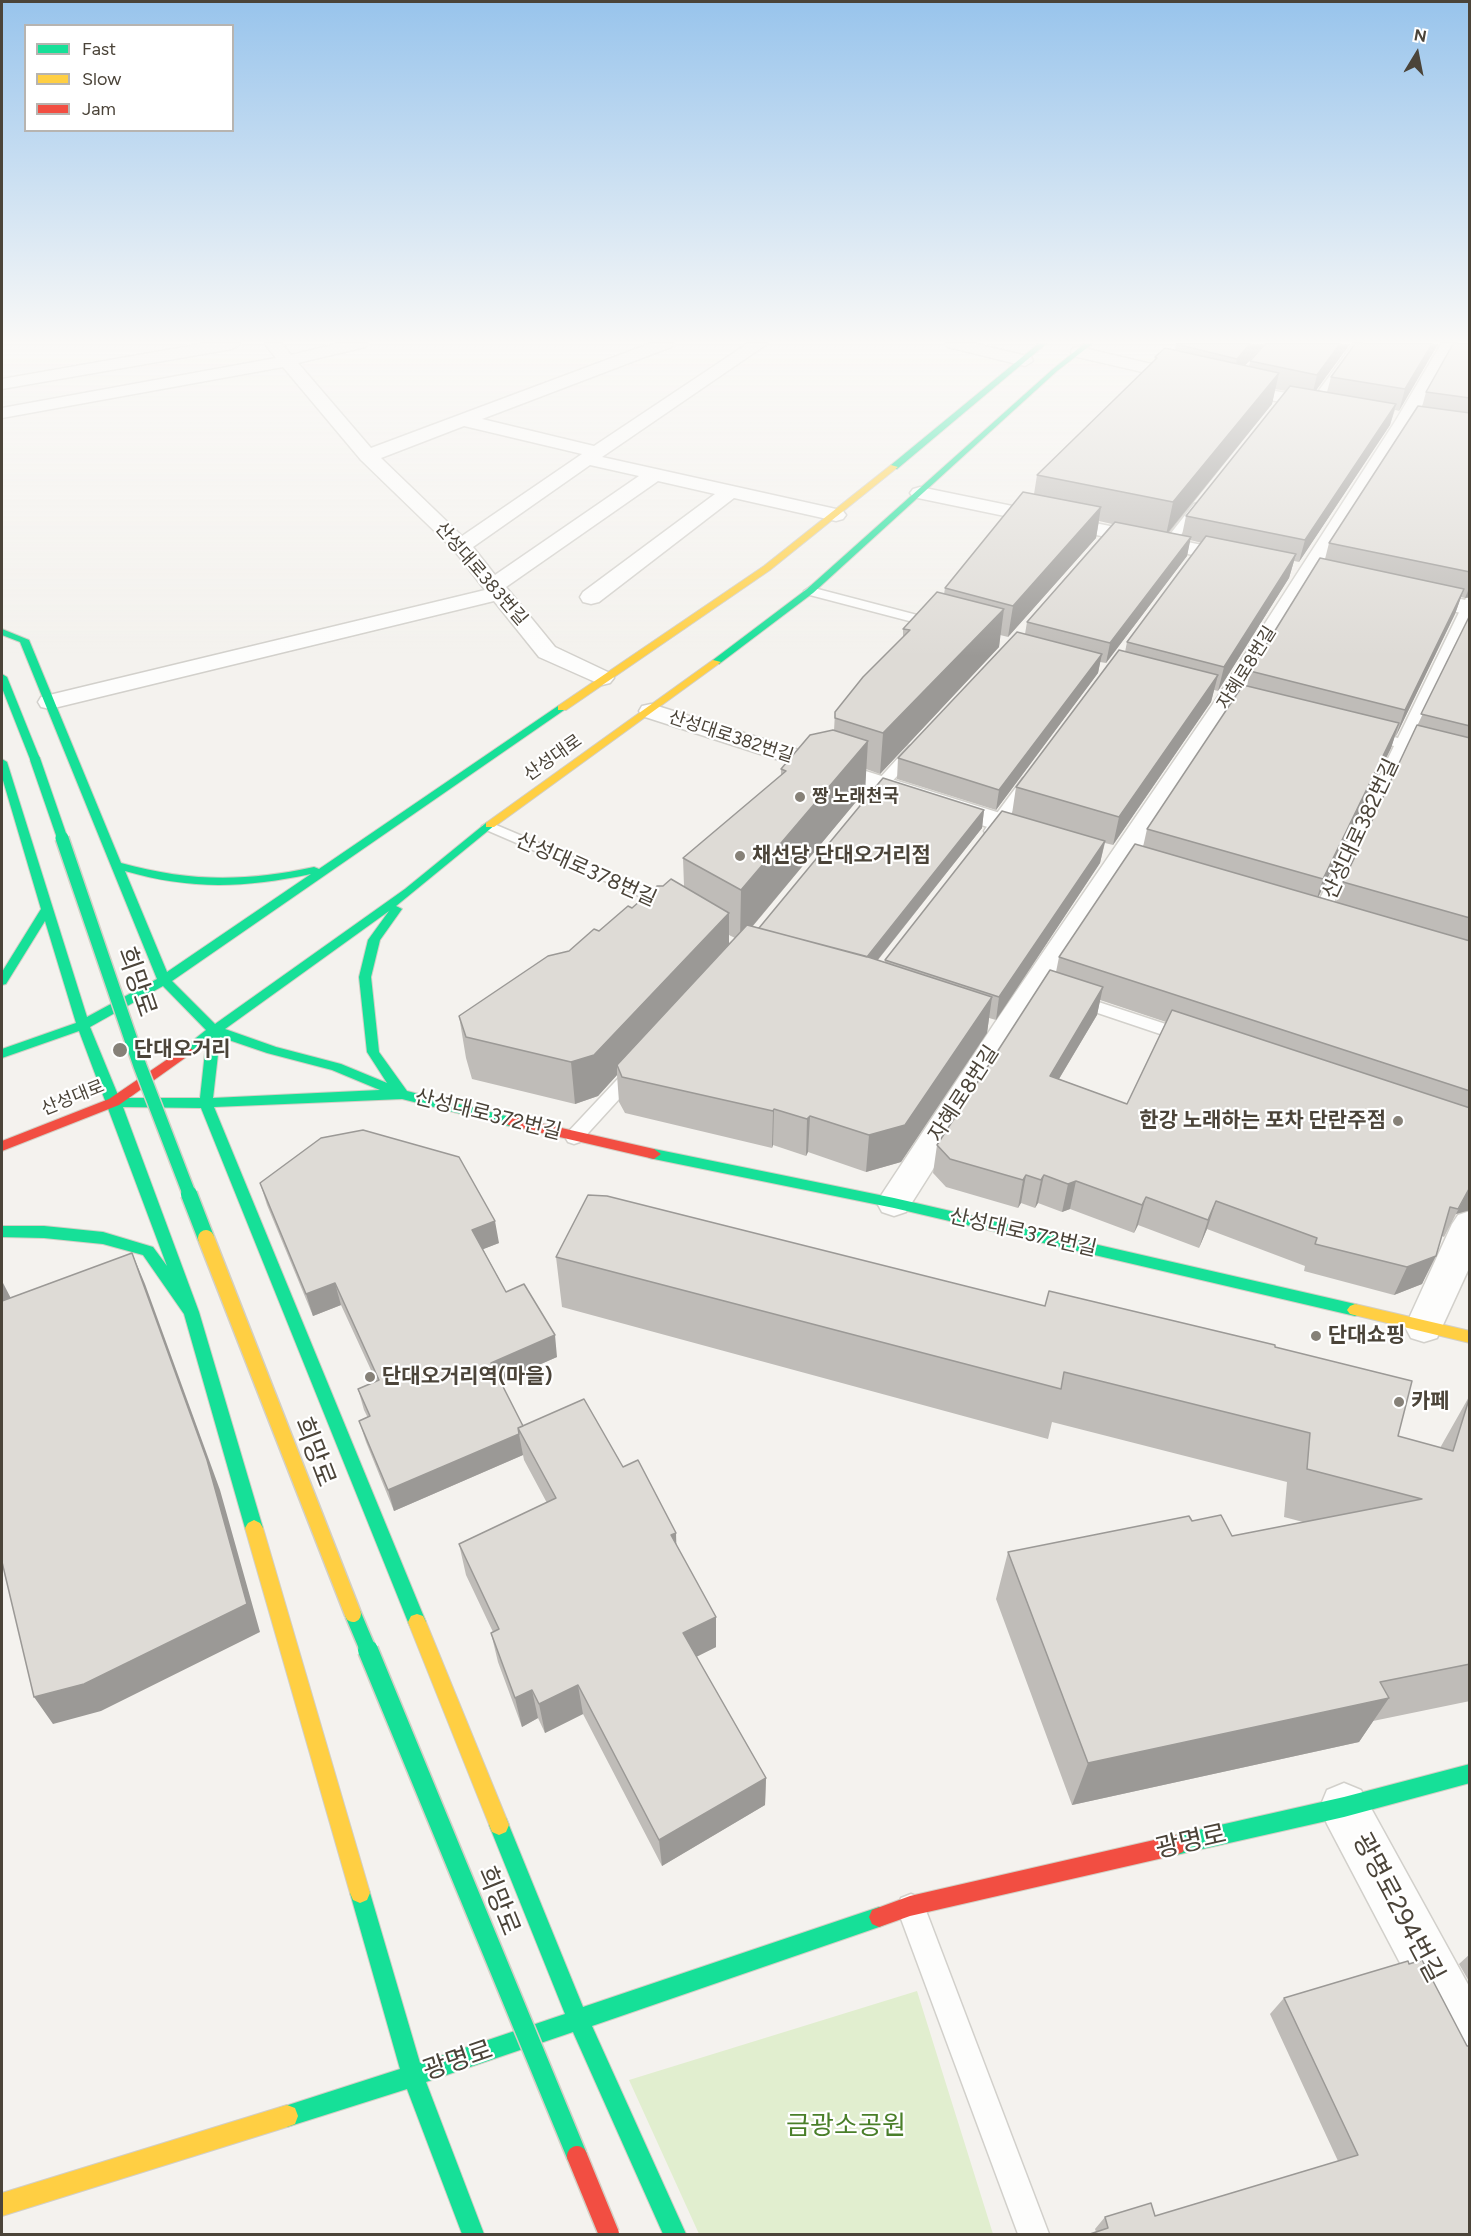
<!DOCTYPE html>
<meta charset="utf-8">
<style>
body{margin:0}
#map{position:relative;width:1471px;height:2236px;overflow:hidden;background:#f4f2ee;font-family:Figtree,sans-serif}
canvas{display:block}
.frame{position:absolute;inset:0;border:3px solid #4b4439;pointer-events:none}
.legend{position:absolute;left:24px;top:24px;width:210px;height:108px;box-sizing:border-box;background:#fff;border:2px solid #b7b4b0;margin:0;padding:8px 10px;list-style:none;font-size:18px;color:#4b4439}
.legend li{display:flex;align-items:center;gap:12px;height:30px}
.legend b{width:30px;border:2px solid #b7b4b0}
.north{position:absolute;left:1387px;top:24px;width:60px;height:60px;-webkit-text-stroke:4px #fff;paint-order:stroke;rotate:10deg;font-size:16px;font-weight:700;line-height:24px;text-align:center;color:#4b4439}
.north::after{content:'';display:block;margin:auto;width:21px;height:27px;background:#4b4439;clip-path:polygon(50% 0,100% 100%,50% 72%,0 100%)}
</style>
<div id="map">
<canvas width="1471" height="2236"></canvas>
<div class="frame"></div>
<ul class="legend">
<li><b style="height:8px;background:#16e098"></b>Fast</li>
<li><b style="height:8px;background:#ffcf43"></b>Slow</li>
<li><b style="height:8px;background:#f24e42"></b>Jam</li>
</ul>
<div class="north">N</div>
</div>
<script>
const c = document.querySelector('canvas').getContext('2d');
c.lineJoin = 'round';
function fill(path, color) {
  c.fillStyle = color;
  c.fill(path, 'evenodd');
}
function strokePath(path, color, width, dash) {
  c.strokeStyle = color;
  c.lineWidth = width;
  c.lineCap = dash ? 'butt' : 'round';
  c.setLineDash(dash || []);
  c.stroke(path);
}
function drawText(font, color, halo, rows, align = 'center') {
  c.font = font + ' Figtree,"Noto Sans KR",sans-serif';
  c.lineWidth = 4.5;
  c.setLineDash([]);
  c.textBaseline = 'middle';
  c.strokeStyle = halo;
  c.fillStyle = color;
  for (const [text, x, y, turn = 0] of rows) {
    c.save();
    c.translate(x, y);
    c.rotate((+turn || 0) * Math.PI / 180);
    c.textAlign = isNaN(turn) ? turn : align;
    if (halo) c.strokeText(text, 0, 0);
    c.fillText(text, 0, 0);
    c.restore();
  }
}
fill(new Path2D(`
 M917,1991L993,2234H699L629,2080Z`), '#e1eecf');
const lane = new Path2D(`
 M1353,344H1362L1317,406H1311L1309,404Z
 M1198,503L1202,504V508L1172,546H1164V542L1194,504Z
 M810,587L940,621L942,624L936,628L806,594L804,591Z
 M1466,598H1470V615L1410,741L1470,757V765L1406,749L1328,915L1326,918H1314L1312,915L1394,746L1364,738L1362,735L1369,731L1398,738Z
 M914,745L921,749L919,752L877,798H867L865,795L867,792L909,746Z
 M1028,777L1035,781L996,834H986L984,831L986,828L1023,778Z
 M489,822L645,888L675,907L667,912L635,894L484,829L482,826Z
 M1077,995L1190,1032L1193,1036L1190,1040L1184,1042L1071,1004L1069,1000L1071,996Z
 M635,1065L641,1067L644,1071L641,1075L580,1142L574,1144L568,1142L565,1137L568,1132L629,1067Z
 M911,1894L921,1898L925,1908L1049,2234H1018L897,1908L901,1898Z`);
const street = new Path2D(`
 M201,344H240L232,349L2,389V379Z
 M265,344H282L291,355L336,344H367L365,347L298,363L371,448L649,344H673L671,347L482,419L594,446L747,344H767L602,457L836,509L843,511L846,515L843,519L836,521L734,498L599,602L591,604L583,602L580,597L583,592L715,494L658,481L506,587L555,647L610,673L614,678L610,683L602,685L539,657L494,601L50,709L41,707L38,702L41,697L485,590L454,550L361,460L283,367L2,418V408L276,358ZM464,426L582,454L462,536L381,458ZM590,465L639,476L495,575L473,547Z
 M946,344H976L1031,357L1033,361L1025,366L948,347Z
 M1441,344H1457L1414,420L1239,701L1016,1038L906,1212L894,1216L882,1212L877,1203L882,1194L994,1024L1215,701L1396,420Z
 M1079,347L1233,383L1323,400L1329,401L1332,405L1329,409L1323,410L1233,393L1073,356L1071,352L1073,348Z
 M920,487L1241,553L1248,555L1252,559L1248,563L1241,565L913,497L910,493L913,489Z
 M1415,589L1470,601V615L1407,601L1404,596L1407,591Z
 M651,704L1048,828L1051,834L1048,840L1038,842L1028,840L642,716L639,711L642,706Z
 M1470,1211V1266L1437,1338L1424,1342L1411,1338L1405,1327L1452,1224L1458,1215Z
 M1344,1783L1361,1790L1470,1988V2067L1451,2060L1327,1824L1320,1807L1327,1790Z`);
const fast = new Path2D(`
 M1038,344H1046L897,469H891V465Z
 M1084,344H1092L1057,371L813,593L719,664H713V660L807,589L1053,369Z
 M2,629L29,640L121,863C190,882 245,882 314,867L319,869L558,706L562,705L567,708L172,981L215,1024L405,889L486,823L490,822L495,825L396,906L402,909L380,940L371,977L379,1052L407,1091L518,1119L520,1122L518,1125L513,1127L402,1099L214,1107L426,1622L423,1628L417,1630L411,1628L408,1622L201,1108L123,1107L199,1312L263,1528L260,1533L254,1536L248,1533L245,1528L184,1314L143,1255L103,1244L44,1238L2,1237V1226H44L103,1232L153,1247L167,1266L79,1031L2,1058V1049L76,1023L45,921L6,984L2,985V972L41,909L2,777V759L7,762L87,1017L157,979L20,642L2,635ZM125,871C190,890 245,888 311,874L167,972ZM389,911L368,940L359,977L367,1052L387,1083L341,1064L276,1047L225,1029ZM163,986L206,1030L181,1050L187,1054L206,1043L200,1098H125L120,1100L90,1027ZM220,1037L267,1053L332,1070L380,1090L213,1098Z
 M2,674L7,677L40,759L39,761H31L30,759L2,688Z
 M654,1149L894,1198L1355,1304L1360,1306L1363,1310L1360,1314L1355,1316L894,1208L649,1158L647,1154L649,1150Z
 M1470,1764V1783L1344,1817L1176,1855L1169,1852L1166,1845L1169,1838L1176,1835L1344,1797Z
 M499,1815L506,1818L583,2007L879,1907L886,1910L889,1917L886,1924L879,1927L592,2026L686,2234H663L573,2032L426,2082L484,2234H462L407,2089L287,2127L279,2124L276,2116L279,2108L400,2069L350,1893L353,1886L360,1883L367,1886L370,1893L420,2063L565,2014L489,1825L492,1818Z`);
const slow = new Path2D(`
 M891,465L898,467L770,570L566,710H558V706L764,566Z
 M713,660L721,662L494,827H486V823Z
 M1355,1304L1470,1331V1343L1350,1314L1347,1310L1350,1306Z
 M254,1520L260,1523L263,1528L370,1893L367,1900L360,1903L353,1900L350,1893L245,1528L248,1523Z
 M417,1614L423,1616L426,1622L509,1825L506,1832L499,1835L492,1832L408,1622L411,1616Z
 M287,2105L295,2108L298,2116L295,2124L287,2127L2,2216V2193Z`);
const jam = new Path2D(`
 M187,1046L193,1050L192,1053L119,1105L2,1151V1141L109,1099Z
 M513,1117L654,1149L661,1154L654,1159L508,1125L506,1122Z
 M1176,1835L1183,1838L1186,1845L1183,1852L1176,1855L910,1916L879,1927L872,1924L869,1917L872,1910L910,1896Z`);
strokePath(lane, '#d2d0cb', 3);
strokePath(street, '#d2d0cb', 3);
strokePath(fast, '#d3cfc5', 2);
strokePath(slow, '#d3cfc5', 2);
strokePath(jam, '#d3cfc5', 2);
fill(lane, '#fdfdfc');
fill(street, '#fdfdfc');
fill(fast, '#16e098');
fill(slow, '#ffcf43');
fill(jam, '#f24e42');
const fastBridgeFar3 = new Path2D(`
 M35,759L63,840`);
const fastBridgeFar2 = new Path2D(`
 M62,838L140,1066L190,1196`);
const fastBridgeFar1 = new Path2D(`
 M189,1194L206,1238
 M353,1614L369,1652`);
const fastBridge = new Path2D(`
 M368,1650L577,2156`);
const slowBridge = new Path2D(`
 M206,1238L353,1614`);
const jamBridge = new Path2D(`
 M577,2156L609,2234`);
strokePath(fastBridgeFar3, '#d3cfc5', 12, []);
strokePath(fastBridgeFar2, '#d3cfc5', 16, []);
strokePath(fastBridgeFar1, '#d3cfc5', 19, []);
strokePath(fastBridge, '#d3cfc5', 23, []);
strokePath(slowBridge, '#d3cfc5', 19, []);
strokePath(jamBridge, '#d3cfc5', 23, []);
strokePath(fastBridgeFar3, '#16e098', 10);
strokePath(fastBridgeFar2, '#16e098', 13);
strokePath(fastBridgeFar1, '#16e098', 16);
strokePath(fastBridge, '#16e098', 20);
strokePath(slowBridge, '#ffcf43', 16);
strokePath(jamBridge, '#f24e42', 20);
fill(new Path2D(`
 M1264,344L1245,366H1249L1250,361L1350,344L1316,390L1327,392L1331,377L1438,344L1399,411L1395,410L1390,425L1299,562L1294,561L1289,578L1218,691L1214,690L1211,702L1113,845L1105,843L1100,863L996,1020L989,1018L987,1033L901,1162L866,1172L808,1152L806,1156L773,1145L772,1148L625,1113L619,1102L617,1075L598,1096L575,1104L472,1079L466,1058L459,1016L569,951L632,908L684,886L683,858L781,775V769L834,731L835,712L903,638V629L944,594L945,588L1034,494L1037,475L1154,361L1155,357L1175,350L1176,345ZM1275,389L1286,391L1186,516L1182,535L1169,533L1272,404ZM1099,521L1112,524L1027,622L1025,634L898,758L897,779L996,810L1098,673L1100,662L1106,663L1187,556L1190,540L1202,543L1127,642L1125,652L1016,787L1012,814L885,960V962L878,960L982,828L984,810L759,928L753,926L865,791L866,769L880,774L999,647L1000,635L1008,637L1096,538ZM729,935L735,938L729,943Z
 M1470,344V597L1465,598L1461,597L1455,614L1396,736H1395L1391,748L1318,897L1336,902L1343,882L1470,615V1210L1456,1214L1444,1237L1442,1236L1422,1284L1394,1295L1304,1271L1305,1266L1207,1229L1199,1248L1138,1225L1134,1233L1070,1209L1062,1212L1038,1203L1035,1208L1021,1203L1018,1208L946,1187L933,1173L937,1145L1056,972L1059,957L1143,847L1147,829L1247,686L1250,671L1325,559L1329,543L1422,407L1426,392ZM1100,1000L1166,1022L1127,1104L1059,1079L1097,1015Z
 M260,1183L499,1243L483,1249L506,1292L557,1357L500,1382L523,1426L623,1467L676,1544L716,1647L696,1657L766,1778L765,1805L662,1866L583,1714L545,1733L538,1718L522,1727L498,1662L491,1633L493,1632L466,1575L459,1544L547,1503L524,1460L523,1455L394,1511L366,1442L359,1421L368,1418L364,1410L358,1389L376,1381L341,1305L313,1316L267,1205Z
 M556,1257L1045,1306L1275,1347L1398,1436L1440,1448L1470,1395V1701L1373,1721L1359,1742L1072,1805L996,1599L1008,1552L1192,1521L1232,1536L1303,1522L1284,1517L1287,1482L1052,1422L1048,1439L562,1307Z
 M1470,1954V1983L1459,1964Z
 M1284,1998L1470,2235L1096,2232L1095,2229L1105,2217L1155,2216L1338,2161L1270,2014Z`), '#bfbcb8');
fill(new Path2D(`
 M1250,344H1264L1232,380L1237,359Z
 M1340,344H1350L1312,396L1317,375Z
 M1432,344H1438L1399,411L1405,389Z
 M1279,373L1272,404L1166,535L1173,502Z
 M1396,404L1390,425L1299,562L1305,540Z
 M1101,507L1096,538L1008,637L1013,606Z
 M1191,537L1187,556L1106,663L1110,643Z
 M1296,554L1289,578L1218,691L1224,667Z
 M1470,586V597L1465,598Z
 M1464,589L1455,614L1396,736L1405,710Z
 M1004,609L999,647L880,774L883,733Z
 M1102,654L1098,673L996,810L999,790Z
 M1218,675L1211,702L1113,845L1119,817Z
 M1399,723L1391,748L1315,904L1323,879Z
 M868,741L865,791L740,941L741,890Z
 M984,810L982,828L864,977L866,959Z
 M1105,841L1100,863L996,1020L999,997Z
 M729,913V954L617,1065V1075L598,1096L575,1104L571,1062Z
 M1103,987L1097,1015L1044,1104L1050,1076Z
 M992,997L987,1033L901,1162L866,1172L869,1135Z
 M774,1109L773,1145L772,1148L773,1111Z
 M810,1116L808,1152L806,1156L807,1119Z
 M1026,1175L1021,1203L1018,1208L1023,1180Z
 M1044,1175L1038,1203L1035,1208L1041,1180Z
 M1076,1181L1070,1209L1062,1212L1068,1184Z
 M1470,1187V1210L1456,1214L1444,1237Z
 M1146,1197L1138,1225L1134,1233L1142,1205Z
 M1216,1201L1207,1229L1199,1248L1208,1220Z
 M495,1221L499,1243L476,1252L472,1230Z
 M132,1253L145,1284L220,1490L260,1632L101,1711L53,1724L34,1697Z
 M1436,1256L1422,1284L1394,1295L1407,1267Z
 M2,1281L17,1310L2,1301Z
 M335,1283L341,1305L313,1316L306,1294Z
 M555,1335L557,1357L495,1384L491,1363Z
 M519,1434L523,1455L394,1511L388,1490Z
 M676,1533L677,1564L671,1535Z
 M716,1617V1647L684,1663L683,1633Z
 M578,1685L583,1714L545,1733L539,1704Z
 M532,1690L538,1718L522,1727L515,1698Z
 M1389,1698L1359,1742L1072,1805L1088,1763Z
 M766,1778L765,1805L662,1866L659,1840Z`), '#9b9996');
const building = new Path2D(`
 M1176,344H1250L1237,359Z
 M1265,344H1340L1317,375L1250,361Z
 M1355,344H1432L1405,389L1331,377Z
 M1453,344H1470V398L1426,392Z
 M1165,348L1279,373L1173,502L1037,475L1157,358L1155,357Z
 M1290,386L1396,404L1305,540L1186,516Z
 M1418,406L1470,413V572L1329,543Z
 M1023,492L1101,507L1013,606L945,588Z
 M1115,522L1191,537L1110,643L1027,622Z
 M1206,536L1296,554L1224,667L1127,642Z
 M1320,558L1464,589L1405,710L1250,671Z
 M937,592L1004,609L883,733L835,718V712L863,677L910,630L903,629Z
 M1470,615V726L1421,714Z
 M1017,632L1102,654L999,790L898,758Z
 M1119,650L1218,675L1119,817L1016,787Z
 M1243,685L1399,723L1323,879L1147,829Z
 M1417,725L1470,738V918L1343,882Z
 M833,730L868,741L741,890L683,858L786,771L781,769L810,735Z
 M883,778L984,810L867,957L759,928Z
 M1002,811L1105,841L999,997L885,960Z
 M1135,844L1470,941V1091L1059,957Z
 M671,879L729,913L594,1055L571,1062L466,1037L459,1016L548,956L569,951L594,929L599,931L628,906L632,908L657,886H663Z
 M747,925L865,956L992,997L905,1125L869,1135L810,1116L807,1119L774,1109L773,1111L622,1077L617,1065Z
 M1050,970L1103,987L1050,1076L1127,1104L1172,1010L1470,1108V1187L1458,1209L1450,1207L1436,1256L1407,1267L1315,1244L1317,1238L1216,1201L1208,1220L1146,1197L1142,1205L1076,1181L1068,1184L1044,1175L1041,1180L1026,1175L1023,1180L950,1159L937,1145Z
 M363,1130L459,1157L495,1221L472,1230L506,1292L524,1284L555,1335L491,1363L523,1426L518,1428L519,1434L388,1490L359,1421L370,1416L358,1389L379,1380L335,1283L306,1294L260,1183L321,1138Z
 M588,1195L607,1196L1045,1306L1049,1291L1275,1345V1347L1412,1381L1398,1436L1453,1451L1470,1396V1664L1380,1682L1389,1698L1088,1763L1008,1552L1189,1516L1192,1521L1221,1515L1232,1536L1422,1499L1307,1469L1310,1433L1064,1372L1061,1389L556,1257Z
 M132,1253L207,1460L247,1604L84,1684L34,1697L2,1562V1298V1301Z
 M584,1399L623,1467L638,1460L676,1533L671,1535L716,1617L683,1633L766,1778L659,1840L578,1685L539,1704L532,1690L515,1698L491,1633L499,1629L459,1544L556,1498L518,1428Z
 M1422,1960L1467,2046H1470V2235H1087L1108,2228L1105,2217L1151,2203L1155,2216L1358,2155L1284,1998L1408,1961L1409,1964Z`);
fill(building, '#dedbd6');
strokePath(building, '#9b9996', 1.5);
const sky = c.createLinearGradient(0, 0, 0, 657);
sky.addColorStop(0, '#98c4ec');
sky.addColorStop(0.52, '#faf9f7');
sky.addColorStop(1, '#faf9f700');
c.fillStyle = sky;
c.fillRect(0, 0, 1471, 657);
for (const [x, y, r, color] of [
 [800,797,6,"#868178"],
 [740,856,6,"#868178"],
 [120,1050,8,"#868178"],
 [1398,1121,6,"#868178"],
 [1316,1336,6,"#868178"],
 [370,1377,6,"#868178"],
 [1399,1402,6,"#868178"]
]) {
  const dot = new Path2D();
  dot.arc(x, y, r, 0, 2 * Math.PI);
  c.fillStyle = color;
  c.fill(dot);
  strokePath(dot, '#fff', 2);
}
drawText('18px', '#4b4439', '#fff', [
 ["산성대로383번길",481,574,49],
 ["자혜로8번길",1247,668,-58],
 ["산성대로382번길",731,737,18],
 ["산성대로",553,758,-35],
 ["산성대로",73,1098,-22]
]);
drawText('bold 18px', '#4b4439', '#fff', [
 ["짱 노래천국",812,797]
], 'left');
drawText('21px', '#4b4439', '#fff', [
 ["산성대로382번길",1361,829,-65],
 ["산성대로378번길",586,870,24],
 ["자혜로8번길",964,1094,-57],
 ["산성대로372번길",488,1115,14],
 ["산성대로372번길",1023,1233,13]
]);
drawText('bold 21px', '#4b4439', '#fff', [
 ["채선당 단대오거리점",752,856],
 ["단대오거리",134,1050],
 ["한강 노래하는 포차 단란주점",1386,1121,"right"],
 ["단대쇼핑",1328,1336],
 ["단대오거리역(마을)",382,1377],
 ["카페",1411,1402]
], 'left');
drawText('26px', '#4b4439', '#fff', [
 ["희망로",136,982,71],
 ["희망로",314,1452,69],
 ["광명로",1191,1842,-13],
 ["희망로",498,1901,68],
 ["광명로294번길",1398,1908,62],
 ["광명로",458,2061,-19]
]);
drawText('26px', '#4a7f2a', '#fff', [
 ["금광소공원",846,2126]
]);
</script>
